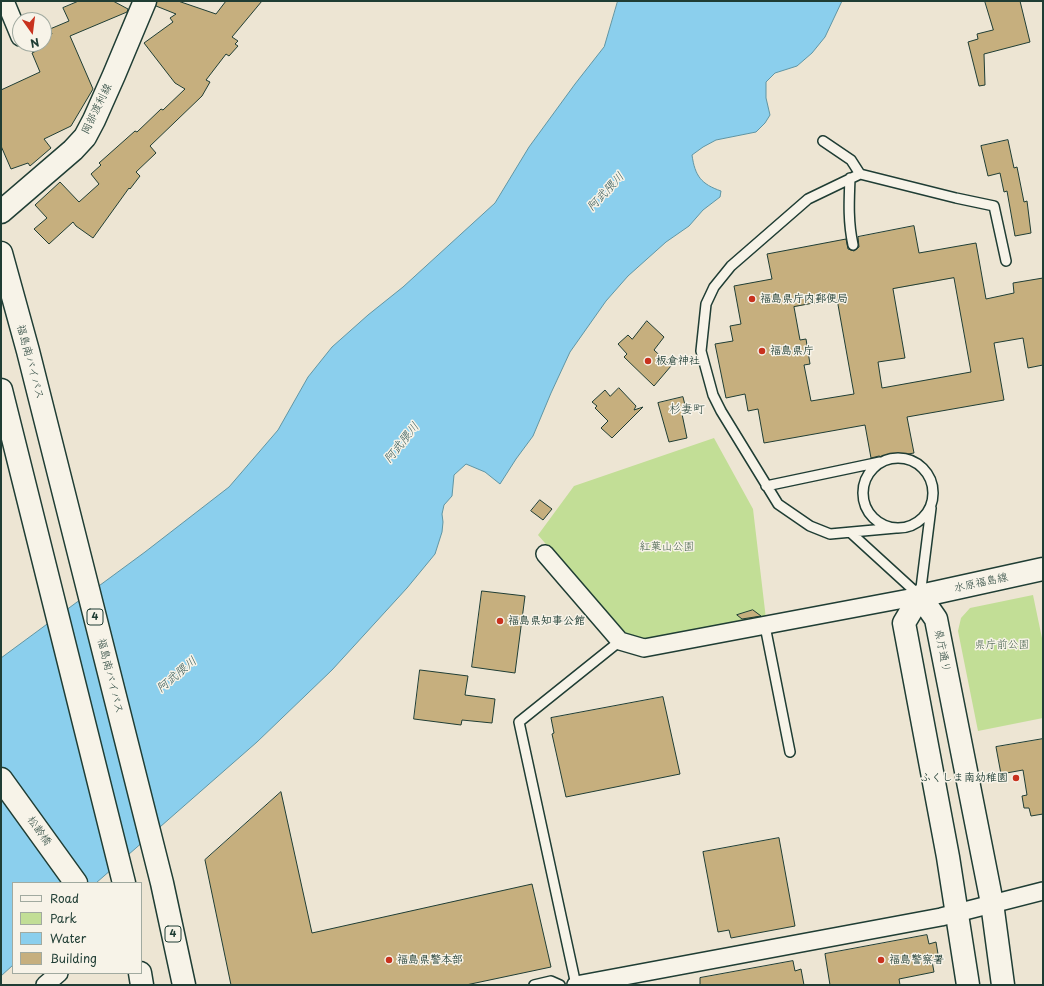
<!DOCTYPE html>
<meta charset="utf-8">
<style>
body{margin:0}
#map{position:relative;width:1044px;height:986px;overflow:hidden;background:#ede5d3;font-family:"Playpen Sans",sans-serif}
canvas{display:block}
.frame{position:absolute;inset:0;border:2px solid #1f3d34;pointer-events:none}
.legend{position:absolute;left:12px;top:882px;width:130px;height:92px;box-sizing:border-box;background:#f7f3e8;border:1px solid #a1aaa0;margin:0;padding:5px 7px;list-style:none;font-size:12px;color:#1f3d34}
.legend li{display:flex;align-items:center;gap:8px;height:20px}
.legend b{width:20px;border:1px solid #a1aaa0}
.north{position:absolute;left:12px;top:12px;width:40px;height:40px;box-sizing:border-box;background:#f7f3e8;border:1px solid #a1aaa0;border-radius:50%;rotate:166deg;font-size:11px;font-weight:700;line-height:16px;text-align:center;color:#1f3d34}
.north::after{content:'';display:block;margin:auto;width:14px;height:18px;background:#c8321e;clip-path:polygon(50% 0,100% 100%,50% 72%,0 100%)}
</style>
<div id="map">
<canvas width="1044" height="986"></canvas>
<div class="frame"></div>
<ul class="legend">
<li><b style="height:5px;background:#f7f3e8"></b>Road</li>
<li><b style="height:11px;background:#c2de96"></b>Park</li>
<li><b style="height:11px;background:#8bcfed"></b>Water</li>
<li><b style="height:11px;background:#c6af7e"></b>Building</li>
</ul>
<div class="north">N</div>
</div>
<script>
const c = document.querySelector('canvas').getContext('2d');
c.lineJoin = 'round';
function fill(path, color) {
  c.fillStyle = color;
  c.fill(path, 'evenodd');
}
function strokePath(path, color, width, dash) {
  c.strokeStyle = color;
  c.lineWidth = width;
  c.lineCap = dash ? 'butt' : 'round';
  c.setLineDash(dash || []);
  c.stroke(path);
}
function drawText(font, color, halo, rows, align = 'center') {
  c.font = font + ' "Playpen Sans","Klee One",sans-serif';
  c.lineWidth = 3;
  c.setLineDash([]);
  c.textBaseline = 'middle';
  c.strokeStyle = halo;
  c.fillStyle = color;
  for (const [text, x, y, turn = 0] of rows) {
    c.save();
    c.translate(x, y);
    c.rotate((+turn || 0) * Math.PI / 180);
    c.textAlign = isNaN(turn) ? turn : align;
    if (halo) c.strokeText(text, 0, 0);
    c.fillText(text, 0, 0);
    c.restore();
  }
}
fill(new Path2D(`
 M714,438L753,509L766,619L646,640L624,634L538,535L574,486Z
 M1033,595L1043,643V718L978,731L958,631L961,618L970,608Z`), '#c2de96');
const water = new Path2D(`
 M618,1H842L825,37L812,53L797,66L775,73L766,82V98L770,115L765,123L756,132L716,140L703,147L692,155C695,176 701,184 721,191L720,197L703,210L689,226L666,242L628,276L606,301L570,352L551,393L533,436L516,459L500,484L485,472L466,464L454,475L452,496L444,505L442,514L443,522L442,532L435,554L407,588L332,670L257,742L96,883H13V965L1,976V658L145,552L229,487L278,430L308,377L332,347L368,315L403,287L495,203L529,147L575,84L604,47Z`);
fill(water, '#8bcfed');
strokePath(water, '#6095a3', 1);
const building = new Path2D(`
 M79,1H113L128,9L127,12L70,36L93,89L71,126L44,139L51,148L30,166L28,163L11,169L1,146V90L40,72L32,53L44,47V38L52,34L50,29L69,21L63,8Z
 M157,1H178L216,14L226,1H262L232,37L238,41L235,44L238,46L229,56L226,54L206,80L210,82L202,96L150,146L156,153L136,172L140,176L130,189L129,188L93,238L76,226L73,222L49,244L34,229L47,218L35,205L60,182L79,202L99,184L91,174L101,165L99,163L135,131L137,132L161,109L163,110L185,89L175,83L144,43L173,22L170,18L176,14L156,6Z
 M985,1H1020L1030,42L984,54L985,85L979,86L968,42L978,39L977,34L993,30Z
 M1008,140L1014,168L1017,167L1024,202L1027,201L1031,233L1015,236L1007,191L1004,192L1000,173L988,176L981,146Z
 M914,226L919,253L976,243L986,299L1014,293L1013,283L1043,278V365L1028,368L1023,338L994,343L1004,400L907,417L914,453L885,458L879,456L871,458L865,425L764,443L758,409L748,411L745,394L726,398L715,344L733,341L730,326L741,324L734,286L772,279L767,254L846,239L848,249L854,251L859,247L858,237ZM954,278L971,372L882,388L878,362L905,358L893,289ZM837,299L854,394L811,401L804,365L810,364L806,339L800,340L794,307Z
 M647,321L664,337L654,350L671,366L654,386L624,357L627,354L618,344L628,335L632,339Z
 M619,388L636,406L634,410L643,407L612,438L601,428L608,421L595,408L597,406L592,402L605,390L610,396Z
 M683,397L687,413L682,414L687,438L669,442L658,403Z
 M540,500L552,509L543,520L531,511Z
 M482,591L525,596L515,673L472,667Z
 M753,610L761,616L742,619L737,615Z
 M420,670L468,676L465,695L495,699L492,723L462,720L461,725L414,719Z
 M663,697L680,774L566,797L552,734L554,733L551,718Z
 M1043,739V814L1031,816L1029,808H1024L1022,796L1027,795L1023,770L1001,774L996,747Z
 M281,792L312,933L532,884L551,967L466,985H231L205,860Z
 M779,838L795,926L731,938L729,930L718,932L703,852Z
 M927,935L929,944L936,942L939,960L932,961L934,972L899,979L900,985H830L825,954Z
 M793,961L795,971L801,969L804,985H700V978Z`);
fill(building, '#c6af7e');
strokePath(building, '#1f3d34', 1);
const service = new Path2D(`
 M823,141L851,160L860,174
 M850,178C849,202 848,222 853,245
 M863 493a35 35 0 1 1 70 0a35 35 0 1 1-70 0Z
 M766,486L880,462
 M896,528L830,534L810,526L778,504L721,411L713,395L701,351L706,304L714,287L731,266L808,199L860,174L956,198L994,206L1006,261
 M851,533L920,596
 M920,596L931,508
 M765,626L790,752
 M534,985L551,981L560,985
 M576,985L519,722L620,641`);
const minor = new Path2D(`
 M5,1L20,37
 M545,554L620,641L644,648L920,596
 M45,985L59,973
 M576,985L941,917L1043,891`);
const secondary = new Path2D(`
 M1,212L73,150L85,137L94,120L114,75L145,1
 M920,596L936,619L992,903L1003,985
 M920,596L904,623L948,857L968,985
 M920,596L1043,569
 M1,779L76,883`);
const trunk = new Path2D(`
 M1,253L28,351L162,883L184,985
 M1,390L124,883
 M140,973L142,985`);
strokePath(service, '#1f3d34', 12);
strokePath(minor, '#1f3d34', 20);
strokePath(secondary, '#1f3d34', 25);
strokePath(trunk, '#1f3d34', 25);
strokePath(service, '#f7f3e8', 9);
strokePath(minor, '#f7f3e8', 17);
strokePath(secondary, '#f7f3e8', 22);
strokePath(trunk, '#f7f3e8', 22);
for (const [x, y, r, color] of [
 [752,299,4,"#c8321e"],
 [762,351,4,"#c8321e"],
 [648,361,4,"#c8321e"],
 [500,621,4,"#c8321e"],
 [1016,778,4,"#c8321e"],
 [389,960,4,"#c8321e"],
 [881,960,4,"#c8321e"]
]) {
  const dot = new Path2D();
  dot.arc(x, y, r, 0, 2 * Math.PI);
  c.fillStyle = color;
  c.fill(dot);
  strokePath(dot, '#f7f3e8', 1.5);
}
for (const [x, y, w] of [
 [95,617,16],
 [173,934,16]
]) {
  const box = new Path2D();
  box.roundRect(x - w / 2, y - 8, w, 16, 3);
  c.fillStyle = '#f7f3e8';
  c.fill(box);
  strokePath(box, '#1f3d34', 1);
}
drawText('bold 10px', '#1f3d34', null, [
 ["4",95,617],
 ["4",173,934]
]);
drawText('11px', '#1f3d34', '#f7f3e8', [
 ["岡部渡利線",97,109,-64],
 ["福島南バイパス",30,362,75],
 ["水原福島線",981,583,-12],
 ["県庁通り",942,651,79],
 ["福島南バイパス",110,676,76],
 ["松齢橋",39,831,55]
]);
drawText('bold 11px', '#1f3d34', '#f7f3e8', [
 ["福島県庁内郵便局",760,299],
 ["福島県庁",770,351],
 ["板倉神社",656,361],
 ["福島県知事公館",508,621],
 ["ふくしま南幼稚園",1008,778,"right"],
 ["福島県警本部",397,960],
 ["福島警察署",889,960]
], 'left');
drawText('11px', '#405d48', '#f7f3e8', [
 ["紅葉山公園",667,547],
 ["県庁前公園",1002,645]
]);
drawText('italic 12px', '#355a59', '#f7f3e8', [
 ["阿武隈川",606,192,-47],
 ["阿武隈川",402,443,-51],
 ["阿武隈川",177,675,-40]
]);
drawText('12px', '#1f3d34', '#f7f3e8', [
 ["杉妻町",687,410]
]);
</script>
